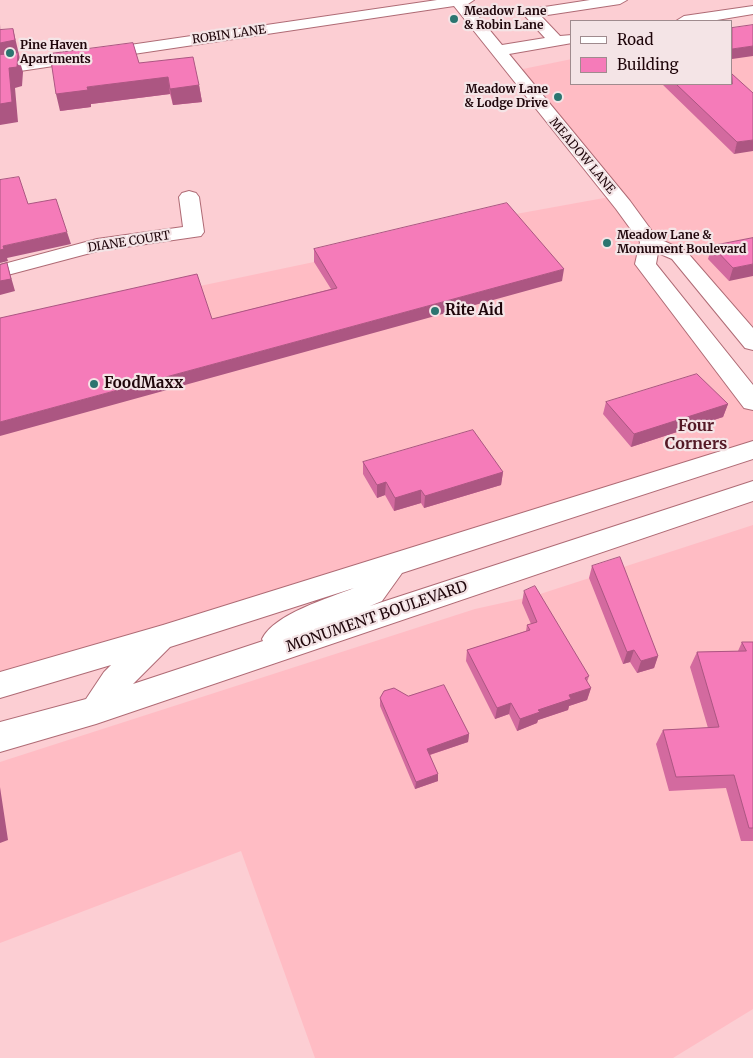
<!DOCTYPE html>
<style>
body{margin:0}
#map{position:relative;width:753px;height:1058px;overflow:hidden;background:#fcced3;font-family:Merriweather,serif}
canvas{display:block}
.legend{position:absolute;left:570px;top:20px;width:162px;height:65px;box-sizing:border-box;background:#f4e4e6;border:1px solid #9f8b8e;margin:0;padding:6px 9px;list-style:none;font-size:15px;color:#1f060b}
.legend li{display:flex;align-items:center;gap:10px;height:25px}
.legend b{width:25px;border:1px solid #9f8b8e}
</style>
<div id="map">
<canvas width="753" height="1058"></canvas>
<ul class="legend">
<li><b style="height:6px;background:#fff"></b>Road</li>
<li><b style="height:14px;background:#f57bb9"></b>Building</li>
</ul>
</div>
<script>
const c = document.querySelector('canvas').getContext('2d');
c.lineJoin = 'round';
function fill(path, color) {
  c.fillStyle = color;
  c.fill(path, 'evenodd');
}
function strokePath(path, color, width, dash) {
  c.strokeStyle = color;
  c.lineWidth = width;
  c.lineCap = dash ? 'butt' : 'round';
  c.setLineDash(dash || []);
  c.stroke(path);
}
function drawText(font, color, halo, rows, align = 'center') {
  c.font = font + ' Merriweather,serif';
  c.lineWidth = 4.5;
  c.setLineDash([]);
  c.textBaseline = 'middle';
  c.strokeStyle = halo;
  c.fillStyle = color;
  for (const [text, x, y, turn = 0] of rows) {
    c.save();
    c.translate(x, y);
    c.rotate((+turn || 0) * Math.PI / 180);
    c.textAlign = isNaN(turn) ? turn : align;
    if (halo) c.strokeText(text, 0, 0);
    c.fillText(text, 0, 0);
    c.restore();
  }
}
fill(new Path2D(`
 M753,28V343L679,255L650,243L645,264L753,402V450L0,685V328L314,262L505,216L615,196L513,71L572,59V84H732V32Z
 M753,525V1009L673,1058H315L241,851L0,943V762L475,609L534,596Z`), '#ffbcc4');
const minor = new Path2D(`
 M437,0H474L468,4L502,45L545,38L525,16L523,13L525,10L590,0H627L620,4L541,16L560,36L572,35V43L509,54L630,201L657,238L686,251L753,328V350L745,348L672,259L658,253L656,264L753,385V410L744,408L635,264L640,242L616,209L454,6L0,74V64Z
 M753,6V14L711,21H676L684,16Z
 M189,191L196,193L199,197L204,232L201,236L98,251L0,277V265L97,239L183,227L179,197L182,193Z`);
const major = new Path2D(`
 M753,441V459L402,573L382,601L370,606L753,481V501L96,724L0,752V722L86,699L104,672L111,665L0,698V672L163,625ZM354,588C329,598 274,614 262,639L263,641L133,684L170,647Z`);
strokePath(minor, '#af6b75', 2);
strokePath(major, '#af6b75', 2);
fill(minor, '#fff');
fill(major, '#fff');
fill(new Path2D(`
 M139,63L199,85L202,102L173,105L170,94L91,104V107L60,111Z
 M662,84H732L753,93L734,154Z
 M753,238L729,281L708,259L712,246Z
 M314,249L562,281L212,319L331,289L314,262Z
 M606,402L728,404L723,417L631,447L603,414Z
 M363,462L503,472L501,485L424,508L421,503L394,511L385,495L377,498L363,474Z
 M592,566L658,656L654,668L637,673L630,662L623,664L589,578Z
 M524,591L589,676L587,682L591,688L587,700L569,706L568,710L538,720L537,723L517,731L509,714L495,719L466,661L467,650L526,631L527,625L531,624L522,603Z
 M742,642H753V841H741L726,788L669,791L656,744L663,730L708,728L690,667L697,652L738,651Z
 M380,698L469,734L468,742L430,755L438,781L415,789L380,706Z`), '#d36a9f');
fill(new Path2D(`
 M0,24L1,43L13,29L20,59H19L23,72L22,86L15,88L18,122L0,125Z
 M753,46V56L732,59V49Z
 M168,77L170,94L91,104V107L60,111L56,94L87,87Z
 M199,85L202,102L173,105L170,89Z
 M753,140V151L734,154L737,142Z
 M67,232L71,244L7,258L8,261L0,263V250L3,246Z
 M7,263L15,291L0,295V281Z
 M753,264V276L729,281L733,268Z
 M564,269L562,281L0,436V422Z
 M728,404L723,417L631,447L634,434Z
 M503,472L501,485L424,508L425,496Z
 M386,482L385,495L377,498V485Z
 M421,490V503L394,511L395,498Z
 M634,650L630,662L623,664L627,652Z
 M658,656L654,668L637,673L641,661Z
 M591,688L587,700L569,706L568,710L538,720L537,723L517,731L520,719L569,695Z
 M511,703L509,714L495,719L497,708Z
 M469,734L468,742L426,756L427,749Z
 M438,774V781L415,789L416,782Z
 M0,787L8,840L0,843Z`), '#ac5682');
const building = new Path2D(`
 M753,25V46L732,49V28Z
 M13,29L15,40L0,43V30Z
 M133,43L139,63L193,57L199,85L170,89L168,77L87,87L88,90L56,94L50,54Z
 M18,53L17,67L9,68L12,102L0,104V55Z
 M732,74L753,93V140L737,142L676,84H732Z
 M19,177L28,204L56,199L67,232L3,246L4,249L0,250V180Z
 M507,203L564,269L0,422V318L197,274L212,319L337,288L314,249Z
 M753,238V264L733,268L712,246Z
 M7,263L11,279L0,281V265Z
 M697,374L728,404L634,434L606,402Z
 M473,430L503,472L425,496L421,490L395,498L386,482L377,485L363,462Z
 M620,557L658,656L641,661L634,650L627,652L592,566Z
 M535,586L589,676L585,678L591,688L569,695L571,699L538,710L540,712L520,719L511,703L497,708L467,650L530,630L527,625L537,622L524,591Z
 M742,642H753V828H749L734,775L676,777L663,730L719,727L697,652L746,651Z
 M444,685L469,734L427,749L438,774L416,782L380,698L384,691L394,688L408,696Z`);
fill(building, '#f57bb9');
strokePath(building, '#ac5682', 1);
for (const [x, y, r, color] of [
 [454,19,5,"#2b7570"],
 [10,53,5,"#2b7570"],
 [558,97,5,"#2b7570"],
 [607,243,5,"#2b7570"],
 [435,311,5,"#2b7570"],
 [94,384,5,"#2b7570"]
]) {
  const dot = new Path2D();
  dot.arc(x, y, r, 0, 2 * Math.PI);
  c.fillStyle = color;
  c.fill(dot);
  strokePath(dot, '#f4e4e6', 2);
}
drawText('bold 12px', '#1f060b', '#f4e4e6', [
 ["Meadow Lane",464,12],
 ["& Robin Lane",464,26],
 ["Pine Haven",20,46],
 ["Apartments",20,60],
 ["Meadow Lane",548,90,"right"],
 ["& Lodge Drive",548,104,"right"],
 ["Meadow Lane &",617,236],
 ["Monument Boulevard",617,250]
], 'left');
drawText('12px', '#1f060b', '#f4e4e6', [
 ["ROBIN LANE",229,35,-8],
 ["MEADOW LANE",582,156,50],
 ["DIANE COURT",129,242,-9]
]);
drawText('bold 15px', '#1f060b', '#f4e4e6', [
 ["Rite Aid",445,311],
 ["FoodMaxx",104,384]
], 'left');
drawText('15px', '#1f060b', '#f4e4e6', [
 ["MONUMENT BOULEVARD",377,617,-19]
]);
drawText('bold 16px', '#541926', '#f4e4e6', [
 ["Four",696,426],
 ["Corners",696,444]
]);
</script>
